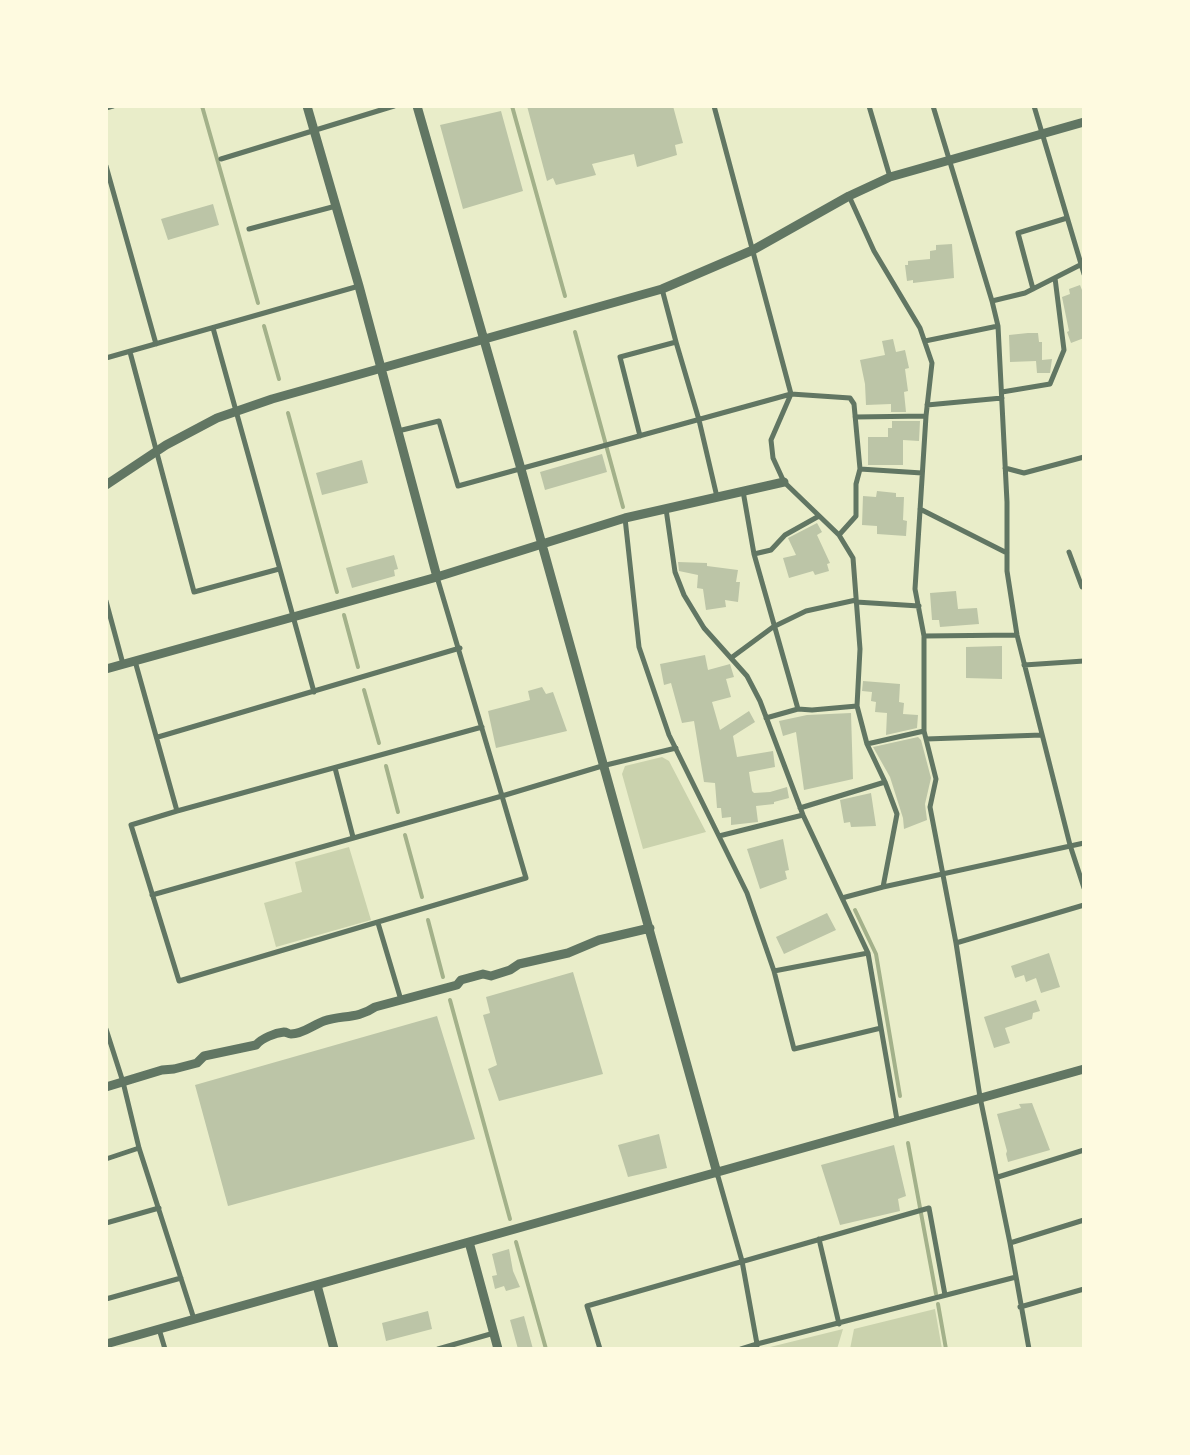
<!DOCTYPE html>
<style>
body{margin:0}
#map{position:relative;width:1190px;height:1455px;overflow:hidden;background:#e9edc9;font-family:Figtree,sans-serif}
canvas{display:block}
.frame{position:absolute;inset:0;border:108px solid #fefae0;pointer-events:none}
</style>
<div id="map">
<canvas width="1190" height="1455"></canvas>
<div class="frame"></div>
</div>
<script>
const c = document.querySelector('canvas').getContext('2d');
c.lineJoin = 'round';
function fill(path, color) {
  c.fillStyle = color;
  c.fill(path, 'evenodd');
}
function strokePath(path, color, width, dash) {
  c.strokeStyle = color;
  c.lineWidth = width;
  c.lineCap = dash ? 'butt' : 'round';
  c.setLineDash(dash || []);
  c.stroke(path);
}
fill(new Path2D(`
 M662,757L669,761L706,832L643,849L622,774L625,766Z
 M349,847L371,920L276,947L264,903L302,892L295,862Z
 M935,1309L942,1349H850L854,1329Z
 M843,1329L837,1349H762Z`), '#cad2ad');
strokePath(new Path2D(`
 M202,106L258,303
 M512,106L565,296
 M264,326L279,379
 M575,332L623,507
 M288,413L337,592
 M344,615L358,667
 M364,690L379,743
 M386,766L398,812
 M405,835L422,897
 M855,910L876,954L900,1096
 M428,920L443,977
 M450,1000L510,1219
 M908,1143L936,1294
 M516,1242L546,1349
 M938,1304L946,1349`), '#a3b18a', 4);
fill(new Path2D(`
 M527,106H673L683,143L675,145L677,155L637,167L634,154L592,164L596,175L556,185L553,178L547,181Z
 M501,111L523,191L463,209L440,125Z
 M213,204L219,225L168,240L161,219Z
 M952,244L954,278L913,283V280L907,281L905,265H908V261L930,259V251L936,250V245Z
 M1080,285L1084,295V338L1071,343L1067,332L1069,331L1062,297L1070,294L1069,289Z
 M1028,333H1038L1039,342H1042V360L1052,359L1050,373H1037L1036,361L1010,362L1009,335Z
 M893,339L896,352L905,350L909,368L905,369L908,391L904,392L906,412H891V404L866,405L865,384L860,360L885,355L882,341Z
 M892,421H920L919,441L903,440V465H868V437H888V428H892Z
 M602,454L607,472L545,490L540,472Z
 M362,460L368,483L322,495L316,473Z
 M877,491L896,493V497H904L903,520L907,521L906,536L877,534V526L862,525L863,496L876,497Z
 M817,523L822,532L817,535L830,563L827,564L829,571L815,575L813,571L789,578L783,558L796,555L788,538Z
 M394,555L398,569L394,570L395,576L352,588L346,568Z
 M678,562L707,563V566L738,570L736,582H740L738,602L725,600L726,607L706,610L703,589L697,588L698,575L679,571Z
 M956,591L958,609L977,608L979,624L940,627L939,620H932L930,593Z
 M1002,646V679L966,678V647Z
 M705,655L708,670L730,664L734,677L726,679L731,697L712,702L720,730L749,711L755,722L733,736L737,757L773,751L775,767L749,772L752,791L754,793L770,792L787,787L789,798L774,802V804L756,806L758,822L731,825V817L722,818L721,808H717L715,783L704,782L694,721L682,723L671,683L664,685L660,664Z
 M863,681L900,684L899,702L904,703L903,714L918,715L917,728L886,735L887,713L875,712L876,702L871,701L872,692L862,691Z
 M542,687L546,694L553,692L567,731L496,748L488,711L530,700L528,691Z
 M851,713L853,779L804,790L796,732L783,736L779,721L807,715Z
 M918,737L921,740L931,778L925,804L927,820L904,829L903,818L890,777L873,747Z
 M871,793L876,826L851,827L850,822L844,823L840,800Z
 M783,839L789,870L785,871L787,879L760,889L747,849Z
 M827,913L836,930L784,954L776,937Z
 M1049,953L1060,987L1041,993L1036,978L1026,982L1024,975L1015,978L1011,966Z
 M573,972L603,1074L499,1101L488,1069L497,1065L483,1015L490,1013L486,997Z
 M1036,1000L1040,1011L1033,1013L1032,1019L1005,1028L1010,1043L994,1048L984,1017Z
 M437,1016L475,1139L228,1206L195,1085Z
 M1032,1103L1050,1150L1008,1162L1006,1154L1007,1151L997,1114L1021,1108L1019,1104Z
 M659,1134L667,1168L628,1177L618,1145Z
 M894,1145L906,1196L898,1199L900,1211L840,1225L821,1165Z
 M509,1249L513,1271L520,1287L506,1291L504,1286L495,1289L492,1276L497,1275L492,1254Z
 M428,1311L432,1329L386,1341L382,1323Z
 M524,1316L533,1349H518L510,1320Z`), '#bcc5a7');
strokePath(new Path2D(`
 M714,106L791,394L771,440L773,458L784,482L839,535L853,558L860,649L857,706L867,744L885,782L897,814L883,887L1084,843
 M869,106L890,177
 M933,106L992,301
 M1034,106L1084,274
 M106,108L113,106
 M221,159L394,106
 M106,166L156,344
 M849,196L874,251L920,328L932,363L926,416L915,589L924,636V731L936,779L930,807L956,943L980,1097L1010,1243L1029,1349
 M249,229L336,206
 M1084,263L1025,293L992,301L998,326L1007,502V571L1017,635L1070,845L1084,888
 M662,289L676,342
 M1033,289L1018,233L1067,218
 M213,328L314,692
 M925,341L998,326
 M130,352L194,592L279,569
 M106,358L359,286
 M1002,392L1050,384L1064,350L1055,278
 M927,405L1002,398
 M855,417L926,416
 M398,431L439,421L458,486L791,394L850,398L854,404L860,469L856,484V516L839,535
 M640,436L620,357L676,342L699,420L717,497
 M1005,468L1024,473L1084,457
 M860,469L922,473
 M743,491L754,554L798,709L812,710L857,706
 M666,509L675,572L684,595L704,628L747,676L760,701L803,815L842,898
 M920,509L1007,553
 M625,518L639,647L669,735L747,893L774,971L868,953L842,898L883,887
 M1069,552L1082,587L1084,586
 M754,554L771,550L785,535L819,516
 M437,577L502,796L602,766L676,748
 M106,601L123,664
 M856,602L919,606
 M924,636L1017,635
 M731,658L773,627L806,611L856,600
 M135,661L177,811L482,727
 M1024,665L1084,661
 M766,718L798,709
 M158,737L460,648
 M926,739L1042,735
 M867,744L924,731
 M335,768L353,837
 M800,808L885,782
 M719,836L803,815
 M152,895L502,796L526,878L179,981L131,825L177,811
 M378,923L401,1000
 M956,943L1084,905
 M868,953L897,1120
 M774,971L794,1049L881,1028
 M106,1029L123,1082L139,1148L194,1319
 M106,1159L139,1148
 M717,1173L742,1261L757,1344L1016,1277
 M998,1177L1084,1150
 M106,1223L159,1208
 M819,1239L839,1324
 M1010,1243L1084,1220
 M106,1299L181,1278
 M1020,1307L1084,1289
 M159,1329L165,1349
 M438,1349L494,1333
 M600,1349L587,1306L929,1208L945,1295
 M741,1349L757,1344V1349`), '#617663', 5);
strokePath(new Path2D(`
 M417,106L521,469L717,1173
 M106,485L166,445L217,418L272,399L662,289L753,250L849,196L890,177L1084,122
 M437,577L625,518L784,482
 M106,669L437,577L359,286L307,106
 M106,1087L162,1070L174,1069L197,1063L204,1056L256,1045C262,1038 275,1033 284,1032C287,1032 288,1034 291,1034C303,1034 313,1025 324,1021C341,1015 358,1019 375,1007L457,985L461,980L483,974L491,976L510,970L519,964L568,953L599,940L650,928
 M469,1242L498,1349
 M317,1285L334,1349
 M106,1344L1084,1069`), '#617663', 9);
</script>
